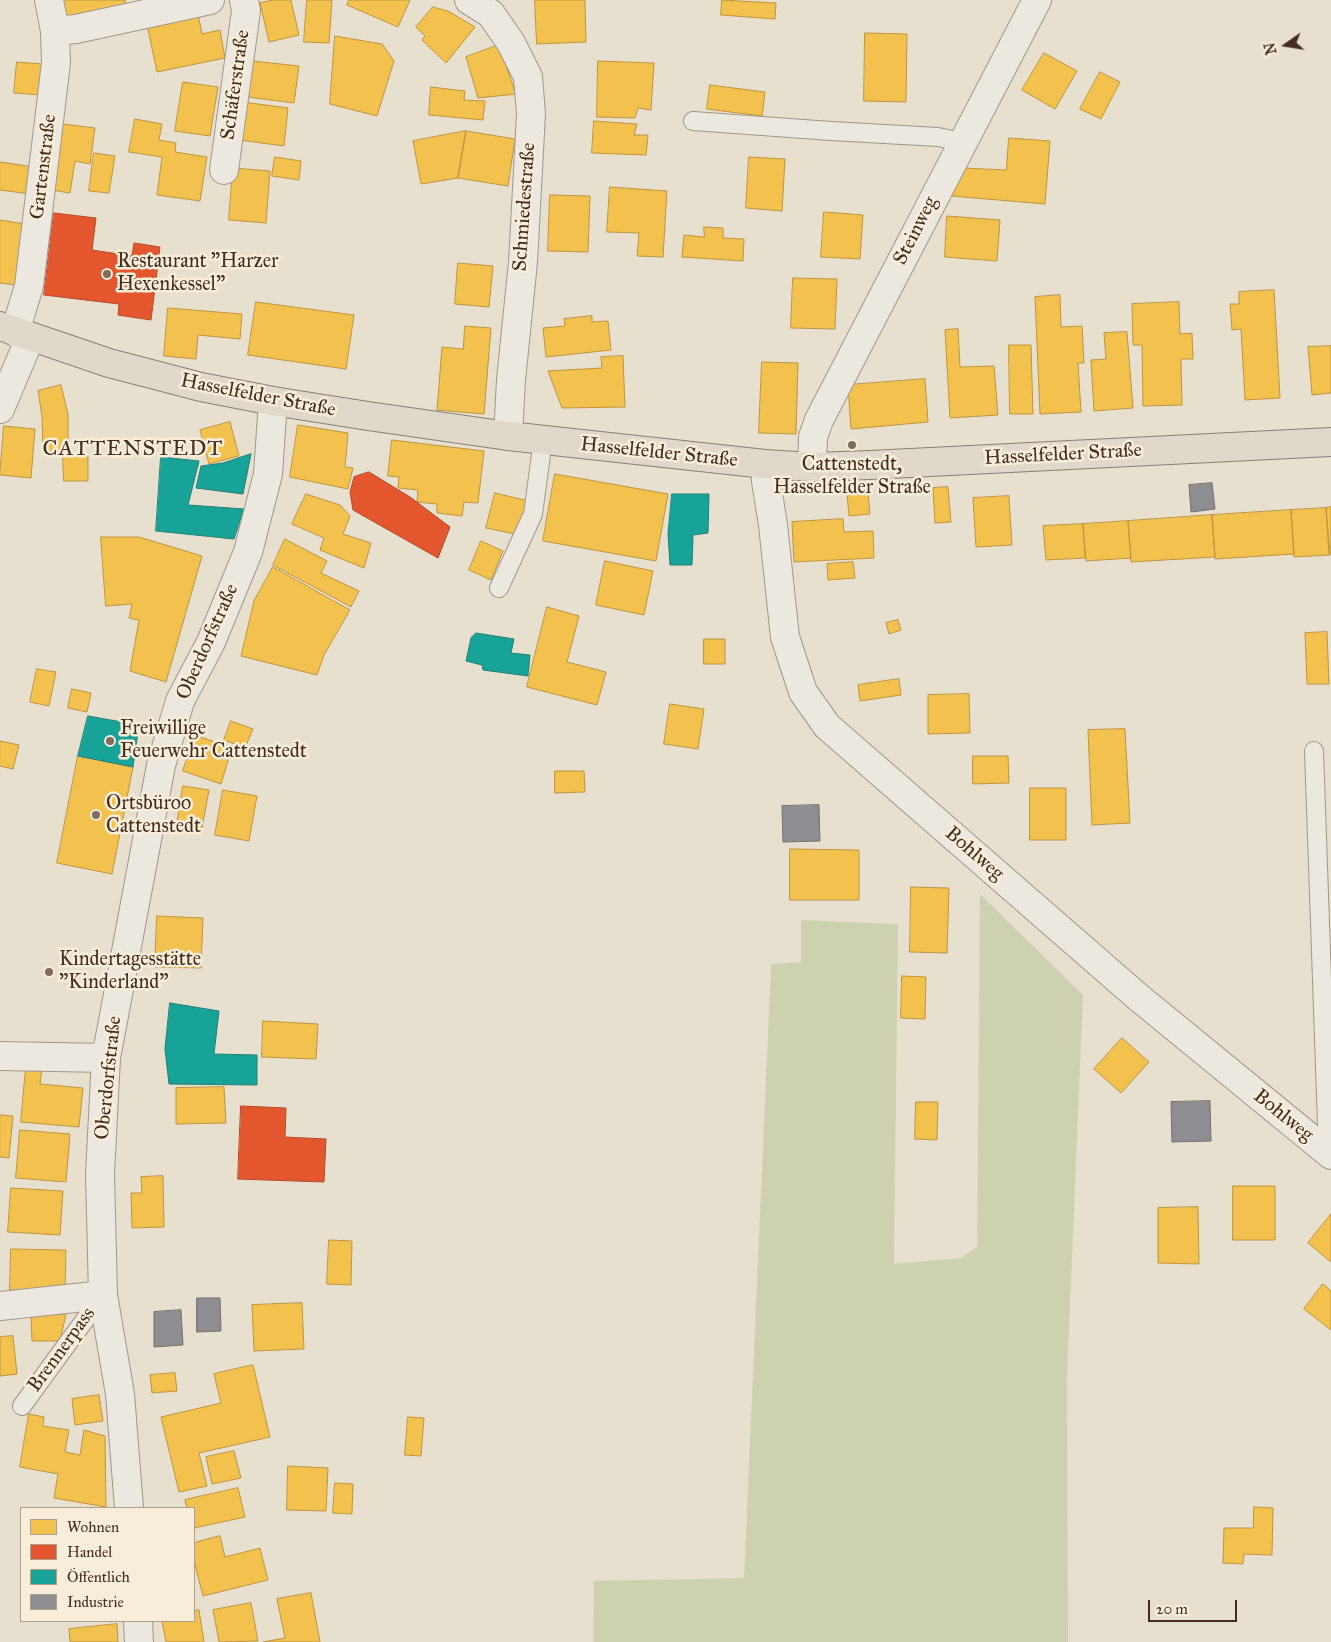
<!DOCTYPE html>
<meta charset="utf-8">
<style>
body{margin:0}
#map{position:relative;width:1331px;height:1642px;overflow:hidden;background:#e8e0ce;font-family:"IM FELL Great Primer",serif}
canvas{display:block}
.legend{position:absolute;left:20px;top:1507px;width:175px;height:115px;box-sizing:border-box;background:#f7edd8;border:1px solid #afa08e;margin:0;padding:6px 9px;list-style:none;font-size:15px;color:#432c20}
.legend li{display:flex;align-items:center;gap:10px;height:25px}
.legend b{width:25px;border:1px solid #afa08e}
.north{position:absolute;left:1261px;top:20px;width:50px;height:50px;-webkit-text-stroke:4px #f7edd8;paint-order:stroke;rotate:257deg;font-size:14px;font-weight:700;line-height:20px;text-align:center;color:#432c20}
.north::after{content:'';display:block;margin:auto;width:18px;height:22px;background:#432c20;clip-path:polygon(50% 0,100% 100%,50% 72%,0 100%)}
.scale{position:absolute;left:1148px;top:1600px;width:89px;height:22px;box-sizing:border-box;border:2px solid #432c20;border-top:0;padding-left:6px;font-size:15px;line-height:18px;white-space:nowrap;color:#432c20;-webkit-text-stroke:4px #f7edd8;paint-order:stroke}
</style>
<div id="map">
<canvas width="1331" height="1642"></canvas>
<ul class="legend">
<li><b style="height:14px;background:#f2c14e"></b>Wohnen</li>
<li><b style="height:14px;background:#e4572e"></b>Handel</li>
<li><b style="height:14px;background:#17a398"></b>Öffentlich</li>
<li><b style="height:14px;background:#8d8d92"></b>Industrie</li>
</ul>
<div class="north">N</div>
<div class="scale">20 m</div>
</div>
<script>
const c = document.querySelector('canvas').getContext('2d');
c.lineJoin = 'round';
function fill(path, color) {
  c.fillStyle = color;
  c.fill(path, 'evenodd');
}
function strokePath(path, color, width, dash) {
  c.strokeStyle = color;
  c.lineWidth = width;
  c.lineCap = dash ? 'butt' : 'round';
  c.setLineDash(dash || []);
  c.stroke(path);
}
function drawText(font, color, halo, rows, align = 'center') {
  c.font = font + ' "IM FELL Great Primer",serif';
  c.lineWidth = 5;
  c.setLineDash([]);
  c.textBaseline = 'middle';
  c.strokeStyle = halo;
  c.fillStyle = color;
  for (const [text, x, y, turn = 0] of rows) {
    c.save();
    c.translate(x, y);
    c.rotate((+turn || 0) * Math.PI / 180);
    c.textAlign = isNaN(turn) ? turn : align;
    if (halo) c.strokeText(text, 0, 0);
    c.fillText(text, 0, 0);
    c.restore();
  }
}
fill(new Path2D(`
 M980,894L1083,995L1067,1377L1068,1642H593L594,1581L744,1578L771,964L801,962V920L898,924L894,1264L961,1258L977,1247Z`), '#ced1af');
const homes = new Path2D(`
 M62,0H125L126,6L66,18Z
 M274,0H291L299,35L269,42L260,3Z
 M307,0H332L329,43L304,42Z
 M349,0H410L398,27L347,5Z
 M535,0H585L586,42L537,44Z
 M722,0L776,3L775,19L721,15Z
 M433,7L448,11L475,27L446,63L422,40L425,36L416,27Z
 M197,9L202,34L220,30L225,58L157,72L146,20Z
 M865,33L907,34L906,102L864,101Z
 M335,36L382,44L394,61L377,116L330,104Z
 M499,45L516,94L478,98L466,57Z
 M1044,53L1077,71L1055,109L1022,90Z
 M252,61L299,66L294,103L247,97Z
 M598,61L654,63L651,110L638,108L635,118L597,117Z
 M17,62L43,64L41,95L14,93Z
 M1100,72L1120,82L1101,119L1080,109Z
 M183,82L218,87L210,136L175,131Z
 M710,85L765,92L762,116L707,109Z
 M431,87L465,91L464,100L485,101L483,120L429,115Z
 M243,102L288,108L284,146L239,140Z
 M135,119L162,124L159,140L176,143L175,152L207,157L200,201L157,195L162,157L129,152Z
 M594,121L637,124L634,135H648L646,155L592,153Z
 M55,123L95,128L90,164L75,161L70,193L45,189Z
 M466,131L458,178L421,184L413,141Z
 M466,131L515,139L508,186L458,178Z
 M1009,138L1050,141L1045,204L951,196L963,168L1006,170Z
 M94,153L115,156L109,193L89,191Z
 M275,157L301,161L299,180L272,176Z
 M749,157L785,159L782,211L746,208Z
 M0,162L34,167L30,194L0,190Z
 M233,168L270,171L266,223L229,220Z
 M610,187L667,191L663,257L637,256L639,233L607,232Z
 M550,195L590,196L588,252L548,251Z
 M824,212L863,215L860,259L821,257Z
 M947,216L1000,220L997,261L945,257Z
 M0,220L25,224L15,285L0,283Z
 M704,227L723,228V238L744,239L743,261L682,257L684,235L704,237Z
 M458,263L493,266L489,307L455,304Z
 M793,278L837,279L835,329L791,328Z
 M1274,290L1280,398L1245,400L1241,329L1232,330L1230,304H1239V292Z
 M1060,295L1061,327L1082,326L1084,363H1078L1081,412L1040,414L1035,297Z
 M256,302L354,315L346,369L248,355Z
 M1179,302L1180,334L1192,333L1193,359H1181L1182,405L1143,406L1142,345H1133L1132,304Z
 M168,308L242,314L240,339L198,335L196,359L164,356Z
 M592,316V322L608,321L611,350L546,357L543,328L565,326L564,319Z
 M465,326L491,328L484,414L437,410L442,347L463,349Z
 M958,329L960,367L994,366L998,415L950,418L945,330Z
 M1127,332L1133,408L1094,411L1091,360L1106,359L1104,333Z
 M1009,345H1031L1033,414H1010Z
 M1331,346V393L1312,395L1308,347Z
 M623,356L625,407L562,408L548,371L602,368L601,357Z
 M762,362L798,363L796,434L759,433Z
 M925,379L928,422L851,429L848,385Z
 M61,385L68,414V453L43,452L42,416L38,391Z
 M230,422L239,456L209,464L200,430Z
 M298,425L348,433L345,467L353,468L348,489L290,477Z
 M4,426L35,429L31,478L0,475Z
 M392,440L484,451L478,503L464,502L462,516L437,513V504L417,502L418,490L398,488L399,477L388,476Z
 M63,456H88V481H64Z
 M555,474L668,494L656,561L543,541Z
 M948,487L951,522L935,523L933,488Z
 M868,492L870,514L849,516L847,494Z
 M495,493L529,501L520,535L486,528Z
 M306,494L340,505L350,516L343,534L371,543L364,568L320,550L324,538L292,524Z
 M1009,496L1012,545L976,547L973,498Z
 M1331,507V554H1329L1326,508Z
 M1326,508L1330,555L1294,557L1291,510Z
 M1291,510L1294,554L1215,559L1212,515Z
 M1212,515L1215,557L1131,562L1128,521Z
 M843,519L844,532L873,531L874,558L794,562L792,522Z
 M1128,521L1131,558L1086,561L1083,524Z
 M1083,524L1085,558L1046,560L1043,526Z
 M101,537H139L202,556L166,682L130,671L139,620L129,618L132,604L106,606Z
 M285,539L327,561L321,573L359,591L351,607L273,565Z
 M481,541L503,551L491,580L469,570Z
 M605,561L653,571L644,615L596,605Z
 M853,562L855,578L828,580L827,564Z
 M273,567L350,610L324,655L317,675L241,656L254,601Z
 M547,607L579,616L567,662L606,672L597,705L527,687Z
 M898,620L901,630L889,634L886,623Z
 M1327,632L1329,684H1307L1305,633Z
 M704,639H725V664H704Z
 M37,669L56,672L49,706L30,702Z
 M899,679L901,695L860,701L858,685Z
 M72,689L91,693L87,712L68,708Z
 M969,694L970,733L928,734V695Z
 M670,704L704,709L698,749L664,744Z
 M231,721L253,729L245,748L224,740Z
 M1125,729L1130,823L1092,825L1088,730Z
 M195,735L232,748L221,784L183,771Z
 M0,741L19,745L13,769L0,766Z
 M78,756L133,767L112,874L57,863Z
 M973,756H1008L1009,783L973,784Z
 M555,771H584L585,792L555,793Z
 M183,786L209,790L202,828L177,824Z
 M1030,788H1066V840H1030Z
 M223,790L257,796L249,841L215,835Z
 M790,849L859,850V900H790Z
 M911,887L949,888L947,953L910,952Z
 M157,916L203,918L201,968L155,967Z
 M902,976L926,977L925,1019L901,1018Z
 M263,1021L318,1024L316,1059L262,1057Z
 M1122,1038L1149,1062L1121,1093L1094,1069Z
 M26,1067L42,1068L40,1084L83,1088L79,1127L21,1122Z
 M224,1087L226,1123L176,1124V1088Z
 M916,1102H938L937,1140L915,1139Z
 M0,1115L13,1116L9,1158L0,1157Z
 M20,1130L70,1134L66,1182L16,1178Z
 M163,1176L164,1227L132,1228L131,1193H142L141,1177Z
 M1233,1186H1275V1240H1233Z
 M11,1188L63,1191L60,1235L8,1232Z
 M1198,1207L1199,1264L1158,1263V1208Z
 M1331,1214V1262L1308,1243Z
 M329,1240L352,1241L351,1285L327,1284Z
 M11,1249L66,1250L65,1292L10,1290Z
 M1323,1284L1331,1291V1330L1304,1309Z
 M302,1303L304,1349L254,1351L252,1305Z
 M66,1314L60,1341H32L31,1315Z
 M13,1336L17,1374L0,1376V1337Z
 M253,1365L270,1437L199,1453L207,1486L179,1492L161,1417L221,1403L214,1374Z
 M175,1373L177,1391L152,1393L150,1375Z
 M99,1395L103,1421L75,1425L72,1399Z
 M29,1414L44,1417L43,1426L69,1430L65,1452L80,1455L84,1430L105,1436L106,1507L54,1498L58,1474L20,1467Z
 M408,1417L424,1418L421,1456L405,1455Z
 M234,1451L241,1478L212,1484L206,1457Z
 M288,1466L328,1468L326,1511L287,1510Z
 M335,1483L353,1484L352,1514L333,1513Z
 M238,1488L245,1517L194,1528V1508H187L185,1500Z
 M1254,1507L1273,1508L1272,1555L1244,1554L1243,1564L1223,1563L1224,1528H1253Z
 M220,1536L225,1557L260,1548L268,1580L203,1596L194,1561V1543Z
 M311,1593L320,1642H263L285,1638L277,1599Z
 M251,1603L258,1641L219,1642L213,1610Z
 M199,1610L204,1642H166L162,1621H194V1611Z
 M117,1624L118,1642H70L69,1629Z`);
fill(homes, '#f2c14e');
strokePath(homes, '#be9440', 1);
const shops = new Path2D(`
 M54,213L96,218L92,250L132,256L134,243L160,247L151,320L118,315L119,304L44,295Z
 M369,472L410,497L450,527L438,558L353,510L350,492L354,477Z
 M241,1106L286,1108L285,1137L326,1139L324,1182L238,1179Z`);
fill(shops, '#e4572e');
strokePath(shops, '#b44a2a', 1);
const public = new Path2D(`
 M251,454L243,494L196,488L201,466L223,463Z
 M161,457L199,461L188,505L244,509L234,539L156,531Z
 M672,494H709L708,533L693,535L692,565H670L668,534Z
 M476,633L514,639L511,653L530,655L528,676L483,670L482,665L466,661L471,638Z
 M88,716L139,725L133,767L78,756Z
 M170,1003L219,1011L214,1054L257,1055V1085L169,1084L165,1049Z`);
fill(public, '#17a398');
strokePath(public, '#247f74', 1);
const industry = new Path2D(`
 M1212,483L1215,509L1191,512L1189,485Z
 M819,805L820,841L783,842L782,806Z
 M1210,1101L1211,1141L1172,1142L1171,1102Z
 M197,1298H220L221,1331L197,1332Z
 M181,1310L183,1345L154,1347V1312Z`);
fill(industry, '#8d8d92');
strokePath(industry, '#777070', 1);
const service = new Path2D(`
 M693,121L831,131L938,137L962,142
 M499,588L533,514L543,440
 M1314,751L1328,1153
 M22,1406L103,1295`);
const minor = new Path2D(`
 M469,0L491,14L511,43L528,77L531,114L523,262L511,380L508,436
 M55,31L76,29L210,0
 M224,170L246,11L244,0
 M15,332L29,286L56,63L55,31L49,0
 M0,409L30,338
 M765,464L766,481L773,525L785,637L803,692L827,726L1138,997L1331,1155
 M812,467L813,437L819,420L1037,0
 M0,1056L106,1058
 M0,1306L103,1295
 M129,1508L120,1394L103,1295L100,1174L106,1058L161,765L180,701L211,642L248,552L268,474L273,401
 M138,1621L139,1642`);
const primary = new Path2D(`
 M0,326L109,363L201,387L273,401L368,416L508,436L765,464L812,467L870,465L1331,442`);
strokePath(service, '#9f978b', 20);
strokePath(minor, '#9f978b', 30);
strokePath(primary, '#877f74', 30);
strokePath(service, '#ece8df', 18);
strokePath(minor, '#ece8df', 28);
strokePath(primary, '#e0d8ca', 28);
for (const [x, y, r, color] of [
 [107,274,5,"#7d6b5d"],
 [852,445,5,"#7d6b5d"],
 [110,741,5,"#7d6b5d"],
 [96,815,5,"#7d6b5d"],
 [49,972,5,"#7d6b5d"]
]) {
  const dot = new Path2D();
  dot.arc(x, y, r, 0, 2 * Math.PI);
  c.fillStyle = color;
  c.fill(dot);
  strokePath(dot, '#f7edd8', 2);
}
drawText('20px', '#432c20', '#f7edd8', [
 ["Schäferstraße",236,85,-82],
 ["Gartenstraße",44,167,-83],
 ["Schmiedestraße",525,207,-86],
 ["Steinweg",916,231,-63],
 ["Hasselfelder Straße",258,396,11],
 ["Hasselfelder Straße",659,453,6],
 ["Hasselfelder Straße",1063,455,-3],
 ["Oberdorfstraße",208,642,-66],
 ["Bohlweg",974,854,41],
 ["Oberdorfstraße",109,1078,-84],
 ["Bohlweg",1283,1116,39],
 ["Brennerpass",62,1350,-54]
]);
drawText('20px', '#432c20', '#f7edd8', [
 ["Restaurant \"Harzer",117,262],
 ["Hexenkessel\"",117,285],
 ["Cattenstedt,",852,465,"center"],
 ["Hasselfelder Straße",852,488,"center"],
 ["Freiwillige",120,729],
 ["Feuerwehr Cattenstedt",120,752],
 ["Ortsbüroo",106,804],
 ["Cattenstedt",106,827],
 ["Kindertagesstätte",59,960],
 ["\"Kinderland\"",59,983]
], 'left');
c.letterSpacing = '1px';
drawText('22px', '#432c20', '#f7edd8', [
 ["CATTENSTEDT",133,450]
]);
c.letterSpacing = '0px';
</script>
